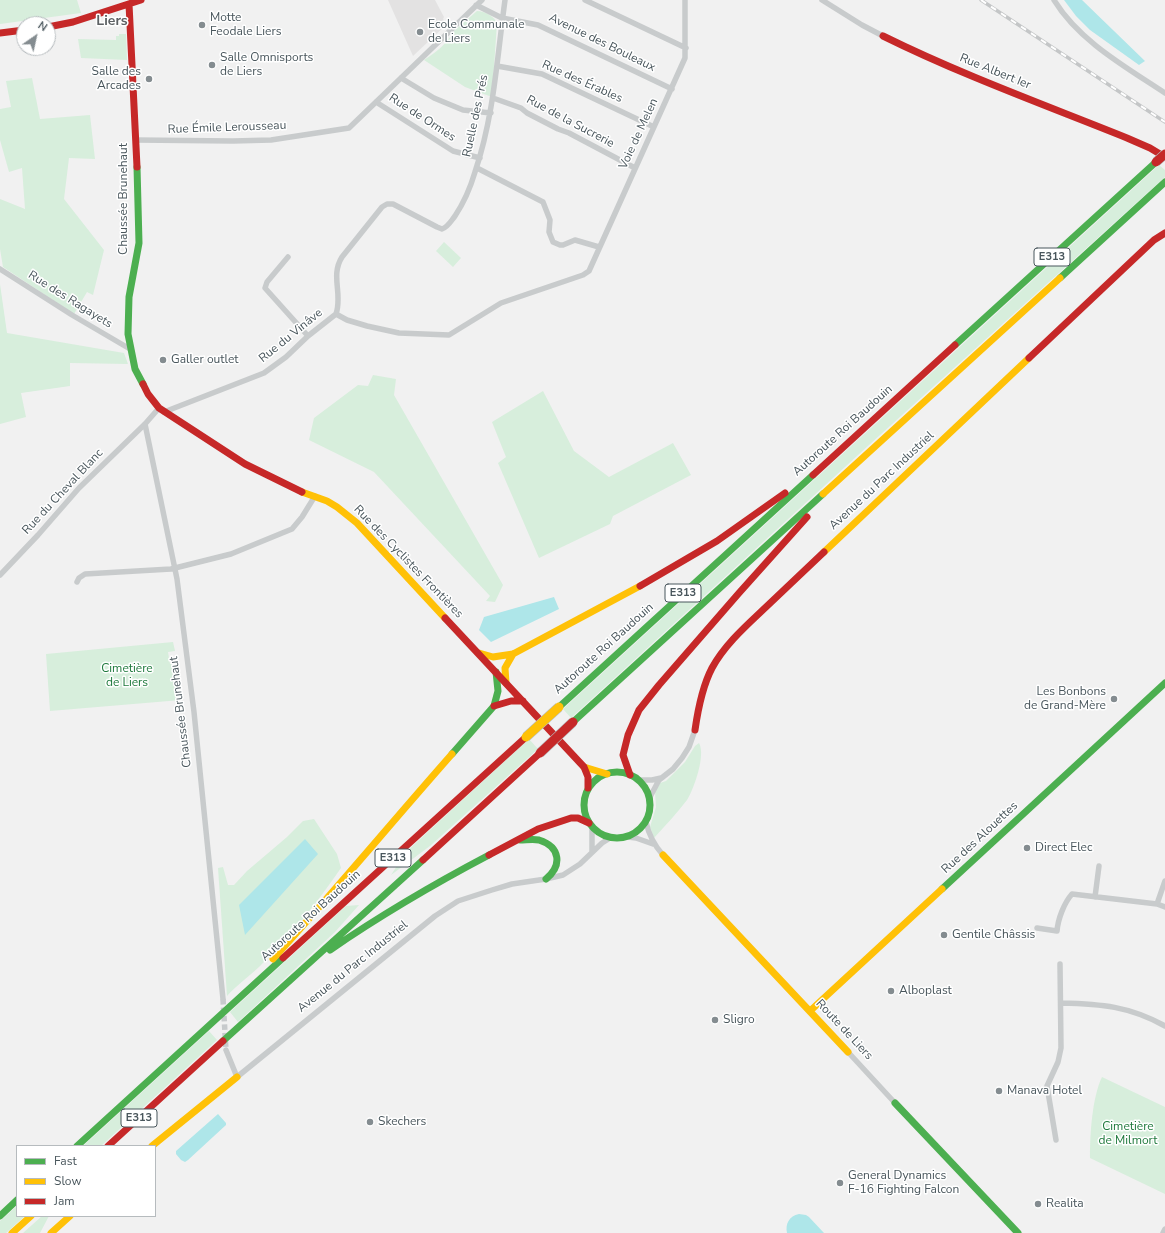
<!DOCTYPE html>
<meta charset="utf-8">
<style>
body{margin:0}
#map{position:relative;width:1165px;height:1233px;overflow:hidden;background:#f1f1f1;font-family:"Nunito Sans",sans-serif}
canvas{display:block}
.legend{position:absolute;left:16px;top:1145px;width:140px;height:72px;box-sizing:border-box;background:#fff;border:1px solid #b6bbbe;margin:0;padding:5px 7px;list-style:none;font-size:12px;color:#49565c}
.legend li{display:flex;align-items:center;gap:8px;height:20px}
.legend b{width:20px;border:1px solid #b6bbbe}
.north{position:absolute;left:16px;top:16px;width:40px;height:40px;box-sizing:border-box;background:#fff;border:1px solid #b6bbbe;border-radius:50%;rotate:34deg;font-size:11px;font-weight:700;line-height:16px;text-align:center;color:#49565c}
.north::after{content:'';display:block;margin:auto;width:14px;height:18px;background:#848c90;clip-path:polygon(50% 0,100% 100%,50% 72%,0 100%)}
</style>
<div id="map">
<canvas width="1165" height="1233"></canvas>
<ul class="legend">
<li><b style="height:5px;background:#4caf50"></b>Fast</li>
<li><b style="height:5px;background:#ffc107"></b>Slow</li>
<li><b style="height:5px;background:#c62828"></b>Jam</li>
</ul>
<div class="north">N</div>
</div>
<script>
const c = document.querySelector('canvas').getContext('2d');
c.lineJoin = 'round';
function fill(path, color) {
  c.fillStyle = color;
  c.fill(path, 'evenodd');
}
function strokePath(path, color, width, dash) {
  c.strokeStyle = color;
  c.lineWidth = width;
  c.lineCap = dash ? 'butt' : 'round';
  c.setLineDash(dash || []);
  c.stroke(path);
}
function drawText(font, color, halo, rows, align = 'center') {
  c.font = font + ' "Nunito Sans",sans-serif';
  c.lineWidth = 3;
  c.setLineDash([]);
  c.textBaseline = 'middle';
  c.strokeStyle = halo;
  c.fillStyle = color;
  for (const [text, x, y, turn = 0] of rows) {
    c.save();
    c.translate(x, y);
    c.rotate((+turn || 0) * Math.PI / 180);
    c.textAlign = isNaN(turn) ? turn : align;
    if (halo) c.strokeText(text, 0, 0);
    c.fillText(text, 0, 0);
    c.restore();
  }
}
fill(new Path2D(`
 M388,0H435L444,17L443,19L447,24L413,56Z`), '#e3e2e2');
fill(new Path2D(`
 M0,0H77L81,13L0,24Z
 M477,11C485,11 494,16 497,23L492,97L465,87L424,60C435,53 448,43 454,31Z
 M119,34H126L127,60L81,58L78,39L116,40V36H119Z
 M32,78L40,119L90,115L95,159L69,158L64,199L104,250L93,295L87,292L74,314L3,267L0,249V199L25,209L22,168L9,172L0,140V109L11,107L6,81Z
 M1159,165L1165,170V177L869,445L571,718L563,709Z
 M444,242L461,258L453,267L436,251Z
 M0,284L7,333L124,353L128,364L70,363V386L21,393L26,417L0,424Z
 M373,375L396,379L394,395L503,585L495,602L486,601L490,596L374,472L309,440L314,418L358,385L368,386Z
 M543,391L574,451L609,477L673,443L691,475L613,516L610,524L539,558L498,463L506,457L492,422Z
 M173,642L175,651L168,652L170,664H177L181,700L50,711L46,654Z
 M529,739L538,749L430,846L391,875L406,852Z
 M699,743C706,755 694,789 687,800C677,813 665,826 654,838L650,827L656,807L655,792L660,783L666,781L685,762L695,746Z
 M314,819L337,854L341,868C317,903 290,937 259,967C248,977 237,985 227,996L218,868L223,867L228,885H234L247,871L287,837L303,821Z
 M359,905L335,932L238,1022L230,1012L346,906Z
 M209,1031L217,1040L101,1146H83Z
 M1102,1077L1165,1107V1194L1090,1158C1090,1134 1092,1098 1102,1077Z
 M17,1206V1216H25L6,1233H0V1221Z
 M42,1216H49L40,1233H23Z`), '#d7eedc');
fill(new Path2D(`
 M1064,0H1082L1145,61L1139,65L1090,30L1076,16Z
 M554,597L559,609L491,642L479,630L484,617Z
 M305,839L318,854L245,935L239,905Z
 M218,1114L226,1123V1125L188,1160L185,1162L181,1160L176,1154V1151Z
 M799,1214L806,1215L809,1217L824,1233H787C785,1224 789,1216 799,1214Z`), '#aee6e9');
strokePath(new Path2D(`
 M223,999L226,1050`), '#c7cacc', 5.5, [5.5, 3]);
strokePath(new Path2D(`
 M585,0L686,48
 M822,0L862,25L883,36
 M1054,0C1079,41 1126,67 1165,93
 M476,5L502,18L538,25L672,89
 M497,66L542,74L654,127
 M401,78L434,98L463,110L491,113
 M493,98L521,108L527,113L558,129L569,133L635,168
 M376,102L453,151L480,158
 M136,140L233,141L271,140L349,128L482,0
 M477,168L543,202L550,220L549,232L553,242L560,245H563L575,240L599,247
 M288,257L267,282L265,288L308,336
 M0,269L72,315L130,349
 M336,314C343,294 330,276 342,257L382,207L387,204H393L437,227L442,229C448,227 451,221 455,216C465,201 470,189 475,172C494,116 497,58 505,0
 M164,412L264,373L286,357L308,336L336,314L347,320L367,326L399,333L449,335L501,303L583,275L589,271L685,58V0
 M145,424L177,579L194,712L223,999
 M0,575L38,535L79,488L145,424L159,408
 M77,582L79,578L85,574L171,569L231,554L292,529L302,517L315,496
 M639,780H652L661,778
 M650,797L659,780L673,769L682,758L689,747L695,730
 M646,822C649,836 654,845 663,855
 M628,837L636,838L653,844
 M592,852V828
 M1095,897L1099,866
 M1157,904L1165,881
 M1037,928L1057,931C1058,919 1064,903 1072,894L1157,904L1165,907
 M1061,1003C1101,1004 1129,1006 1165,1026
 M226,1050L237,1077L435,916L458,901L492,890L512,884L546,879L563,875L580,864L602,843L610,838
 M848,1052L895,1103
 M1056,1140L1047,1086L1058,1062L1061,1048L1060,964
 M1163,1233L1165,1229`), '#c8cbcc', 5.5);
strokePath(new Path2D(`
 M137,167L139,243L129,297L128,334L135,369L143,384
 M1060,278L1165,182
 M955,345L1156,162
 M559,707L813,475
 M573,722L823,494
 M452,754L494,706L498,691L496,672
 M584 805a33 33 0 1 1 66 0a33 33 0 1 1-66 0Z
 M520,840C526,840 533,839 539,840C561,847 562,866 546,879
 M942,889L1165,683
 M330,950C381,915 434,884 489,855
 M223,1041L423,860
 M895,1103L1018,1233
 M77,1146L283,958
 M0,1216L17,1200`), '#4caf50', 7);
strokePath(new Path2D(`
 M302,492L327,501L337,507L357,523L445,618
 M823,494L1060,278
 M824,552L1029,358
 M479,653L493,657L513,654L640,586
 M506,683L505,668L513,654
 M584,767L607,774
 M663,855L848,1052
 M273,959C334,892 392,822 452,754
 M810,1011L942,889
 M152,1146L237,1077
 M12,1233L31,1216
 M51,1233L70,1216`), '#ffc107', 7);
strokePath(new Path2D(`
 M129,4L137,167
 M48,27L73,22L141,0
 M0,33L24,30
 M883,36C962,75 1045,105 1127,138L1150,148L1165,157
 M1029,358L1154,240L1165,233
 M143,384L148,394L159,408L245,464L302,492
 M813,475L955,345
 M640,586L717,541L785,493
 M445,618L584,767L588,777V788
 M494,706L511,701H523
 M695,730C698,709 702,687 712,668C725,644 747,625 766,607C786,588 805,570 824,552
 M630,775L623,755L628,735L639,710L659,685L739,593L807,517
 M489,855L538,829L571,818H578L589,823
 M423,860L540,753
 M283,958L526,737
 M108,1146L223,1041`), '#c62828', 7);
const rail = new Path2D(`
 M981,0L1165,122`);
strokePath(rail, '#c4c6c7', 3.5);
strokePath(rail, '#fff', 2, [6]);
const slowBridge = new Path2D(`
 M526,737L559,707`);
const jamBridge = new Path2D(`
 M1156,162L1165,154
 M540,753L573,722`);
strokePath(slowBridge, '#b6bcbf', 10, []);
strokePath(jamBridge, '#b6bcbf', 10, []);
strokePath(slowBridge, '#ffc107', 9);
strokePath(jamBridge, '#c62828', 9);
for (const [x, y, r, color] of [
 [202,25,4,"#848c90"],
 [420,32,4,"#848c90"],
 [212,65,4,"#848c90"],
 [149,79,4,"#848c90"],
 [163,360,4,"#848c90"],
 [1114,699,4,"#848c90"],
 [1027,848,4,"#848c90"],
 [944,935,4,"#848c90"],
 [891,991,4,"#848c90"],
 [715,1020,4,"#848c90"],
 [999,1091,4,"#848c90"],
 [370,1122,4,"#848c90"],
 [840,1183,4,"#848c90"],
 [1038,1204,4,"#848c90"]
]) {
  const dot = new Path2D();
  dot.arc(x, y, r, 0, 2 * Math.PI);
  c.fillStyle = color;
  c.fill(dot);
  strokePath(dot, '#fff', 1.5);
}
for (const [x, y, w] of [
 [1052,257,36],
 [683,593,36],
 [393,858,36],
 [139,1118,36]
]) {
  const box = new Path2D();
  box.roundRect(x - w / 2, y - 9, w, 18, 3);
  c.fillStyle = '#fff';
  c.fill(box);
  strokePath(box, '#49565c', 1);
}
drawText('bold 11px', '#49565c', null, [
 ["E313",1052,257],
 ["E313",683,593],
 ["E313",393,858],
 ["E313",139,1118]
]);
drawText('12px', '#49565c', '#fff', [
 ["Motte",210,18],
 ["Feodale Liers",210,32],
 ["Ecole Communale",428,25],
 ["de Liers",428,39],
 ["Salle Omnisports",220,58],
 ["de Liers",220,72],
 ["Salle des",141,72,"right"],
 ["Arcades",141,86,"right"],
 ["Galler outlet",171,360],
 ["Les Bonbons",1106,692,"right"],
 ["de Grand-Mère",1106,706,"right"],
 ["Direct Elec",1035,848],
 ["Gentile Châssis",952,935],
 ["Alboplast",899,991],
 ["Sligro",723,1020],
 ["Manava Hotel",1007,1091],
 ["Skechers",378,1122],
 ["General Dynamics",848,1176],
 ["F-16 Fighting Falcon",848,1190],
 ["Realita",1046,1204]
], 'left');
drawText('12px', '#49565c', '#fff', [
 ["Avenue des Bouleaux",602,43,26],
 ["Rue Albert Ier",995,72,22],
 ["Rue des Érables",582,82,24],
 ["Ruelle des Prés",476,116,-78],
 ["Rue de Ormes",422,118,33],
 ["Rue de la Sucrerie",570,122,28],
 ["Rue Émile Lerousseau",227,128,-2],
 ["Voie de Melen",639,134,-65],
 ["Chaussée Brunehaut",124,199,-90],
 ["Rue des Ragayets",70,300,32],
 ["Rue du Vinâve",291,336,-39],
 ["Autoroute Roi Baudouin",843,431,-42],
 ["Avenue du Parc Industriel",882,481,-43],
 ["Rue du Cheval Blanc",63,492,-47],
 ["Rue des Cyclistes Frontières",408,562,46],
 ["Autoroute Roi Baudouin",604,649,-42],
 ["Chaussée Brunehaut",181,712,-97],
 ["Rue des Alouettes",980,838,-43],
 ["Autoroute Roi Baudouin",311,916,-42],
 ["Avenue du Parc Industriel",353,967,-39],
 ["Route de Liers",844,1030,47]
]);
drawText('12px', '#1e793c', '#fff', [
 ["Cimetière",127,669],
 ["de Liers",127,683],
 ["Cimetière",1128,1127],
 ["de Milmort",1128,1141]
]);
drawText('bold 14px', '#5d6164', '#fff', [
 ["Liers",112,22]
]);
</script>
